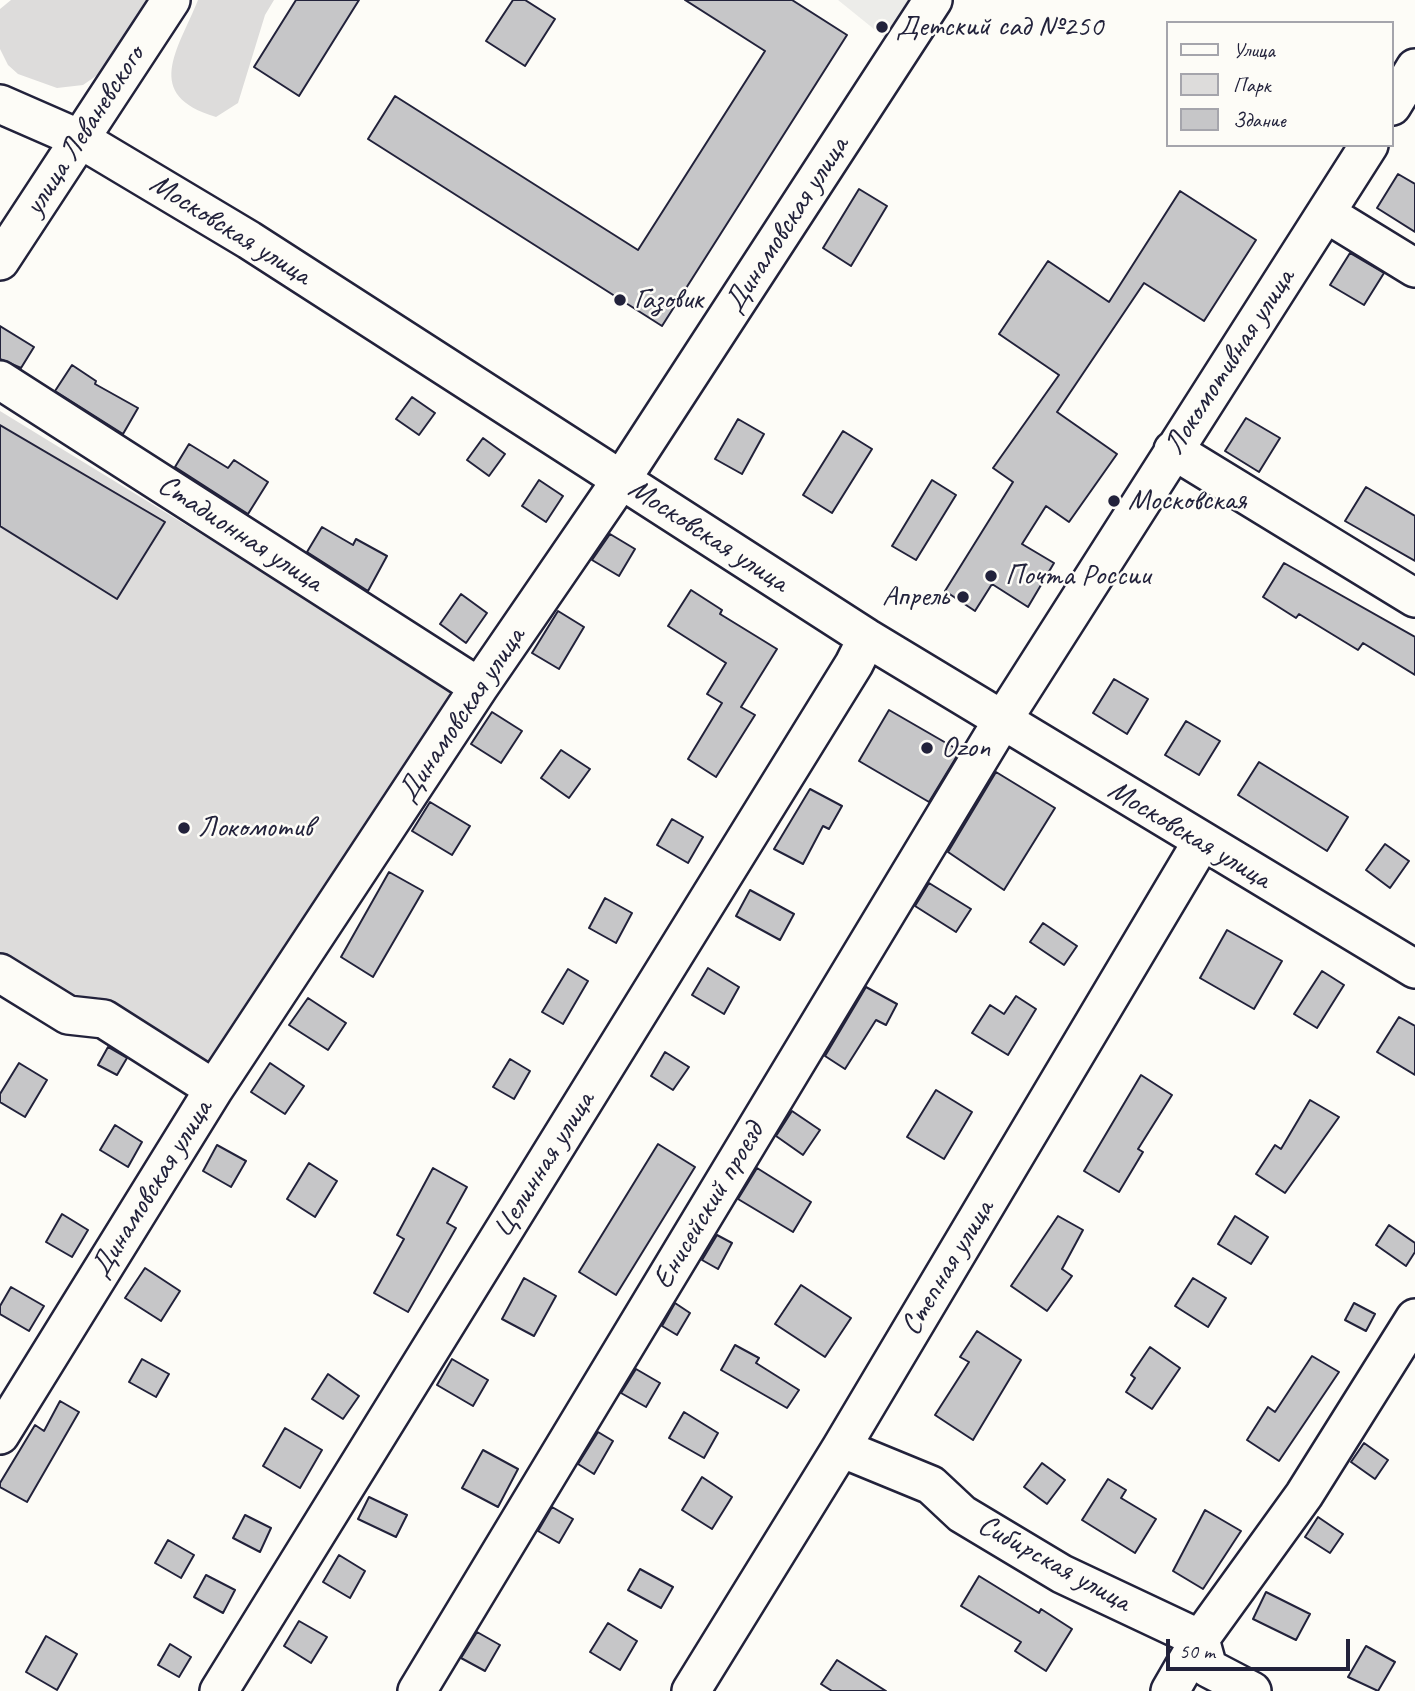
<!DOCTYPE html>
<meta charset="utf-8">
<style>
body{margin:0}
#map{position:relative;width:1415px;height:1691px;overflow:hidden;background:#fdfcf7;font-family:Caveat,sans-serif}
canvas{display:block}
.legend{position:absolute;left:1166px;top:21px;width:228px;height:126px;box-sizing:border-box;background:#fdfcf7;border:2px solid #a5a5ac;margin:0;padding:9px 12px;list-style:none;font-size:21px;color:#22223b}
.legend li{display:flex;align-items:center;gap:14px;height:35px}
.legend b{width:35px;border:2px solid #a5a5ac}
.scale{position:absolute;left:1166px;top:1639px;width:184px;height:32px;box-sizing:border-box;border:4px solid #22223b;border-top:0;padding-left:9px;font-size:21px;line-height:24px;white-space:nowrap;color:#22223b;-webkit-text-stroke:5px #fdfcf7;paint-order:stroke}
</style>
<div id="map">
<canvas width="1415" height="1691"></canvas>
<ul class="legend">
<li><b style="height:9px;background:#fdfcf7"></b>Улица</li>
<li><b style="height:19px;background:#dddcdb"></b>Парк</li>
<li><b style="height:19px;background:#c6c6c8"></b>Здание</li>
</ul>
<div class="scale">50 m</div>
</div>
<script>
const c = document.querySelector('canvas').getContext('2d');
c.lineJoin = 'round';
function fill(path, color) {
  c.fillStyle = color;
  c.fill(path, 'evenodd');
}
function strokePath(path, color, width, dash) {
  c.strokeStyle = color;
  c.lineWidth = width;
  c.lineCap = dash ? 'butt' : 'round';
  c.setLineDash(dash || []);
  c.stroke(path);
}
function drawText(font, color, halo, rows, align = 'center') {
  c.font = font + ' Caveat,sans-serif';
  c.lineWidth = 5;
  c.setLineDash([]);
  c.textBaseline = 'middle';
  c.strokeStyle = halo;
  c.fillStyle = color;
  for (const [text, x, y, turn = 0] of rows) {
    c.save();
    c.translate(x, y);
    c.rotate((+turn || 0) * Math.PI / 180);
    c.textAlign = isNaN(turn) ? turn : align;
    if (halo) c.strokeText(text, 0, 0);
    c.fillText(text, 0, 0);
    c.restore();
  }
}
fill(new Path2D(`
 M838,0H909L885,38Z`), '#ecece9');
fill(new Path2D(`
 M11,0H157L106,69L83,85L57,88L18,74L8,65L0,49V9Z
 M198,0H274L265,15L238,103L216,117C142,95 178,50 198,0Z
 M0,411L449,686L450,701L216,1069L98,997L81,1006L0,956Z`), '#dddcdb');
const building = new Path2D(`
 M296,0H359L299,96L254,67Z
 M513,0H525L555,19L525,66L486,41Z
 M685,0H792L847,35L662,326L368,139L395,96L638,250L765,51Z
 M1398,174L1415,184V232L1377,208Z
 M859,189L887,206L851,266L823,248Z
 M1180,191L1256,240L1204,321L1144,283L1057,412L1117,454L1069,522L1046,506L1022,544L1054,563L1028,607L992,584L975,611L945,591L1013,482L993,468L1059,375L999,334L1048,261L1109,302Z
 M1350,253L1384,273L1364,305L1330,285Z
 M0,326L34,347L21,368L0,359Z
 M72,365L96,381L95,384L138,408L123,434L55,391Z
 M412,397L435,413L419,435L396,419Z
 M1246,418L1280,438L1259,472L1225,451Z
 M738,419L764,434L742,474L715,459Z
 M0,425L165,522L117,599L0,526Z
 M843,431L872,449L832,513L803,495Z
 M483,438L505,454L489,476L467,460Z
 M189,444L228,468L234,460L268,482L248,514L175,467Z
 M539,480L563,496L546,522L522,506Z
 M932,480L956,495L916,560L892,546Z
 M1366,487L1415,516V561L1345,521Z
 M322,527L353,545L356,539L387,556L368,591L307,552Z
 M610,534L635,549L619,576L592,560Z
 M1284,563L1415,637V675L1363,643L1358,650L1299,614L1296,618L1263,597Z
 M691,590L722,610L720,614L777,649L741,707L755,715L716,777L688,759L722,703L707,694L726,663L668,626Z
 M461,594L487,613L466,643L440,624Z
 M558,611L584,627L559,669L532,653Z
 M1114,679L1148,699L1127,734L1093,713Z
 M889,710L960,751L929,802L859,761Z
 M492,712L522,731L501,763L471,744Z
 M1186,721L1220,741L1199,775L1165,755Z
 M561,750L590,769L569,798L541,778Z
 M1259,762L1348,817L1327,851L1238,795Z
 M996,772L1055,808L1004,890L948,852Z
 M810,789L842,806L829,829L823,826L803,864L774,849Z
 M430,802L470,826L452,855L412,831Z
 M672,819L703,837L688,863L657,845Z
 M1385,844L1409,861L1390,888L1366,870Z
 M389,872L423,891L373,977L341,957Z
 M929,883L971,909L956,932L915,906Z
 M750,890L794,914L780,940L736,916Z
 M605,898L632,913L616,943L589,928Z
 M1043,923L1077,946L1064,965L1030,942Z
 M1227,930L1282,961L1254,1009L1200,978Z
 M708,968L739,987L724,1014L692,995Z
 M568,969L588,981L563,1024L542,1012Z
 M1322,971L1344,985L1317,1028L1294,1014Z
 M866,987L897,1004L886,1025L876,1020L845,1069L825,1056Z
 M1016,996L1036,1009L1008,1055L972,1033L990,1005L1004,1014Z
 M308,998L346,1023L328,1050L289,1025Z
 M1399,1017L1415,1026V1075L1377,1052Z
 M108,1047L127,1058L117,1075L98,1065Z
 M665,1052L689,1067L673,1090L651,1076Z
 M510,1059L530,1071L514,1099L493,1087Z
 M19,1063L47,1080L25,1117L0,1102V1094Z
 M270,1063L304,1086L285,1114L251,1092Z
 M1141,1075L1172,1095L1138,1149L1143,1152L1119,1192L1084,1171Z
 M936,1090L972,1112L944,1159L907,1137Z
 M1310,1100L1339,1117L1285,1193L1256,1174L1275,1145L1281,1149Z
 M792,1111L820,1130L803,1155L776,1136Z
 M115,1125L142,1142L128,1167L100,1150Z
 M658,1144L695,1167L616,1295L579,1272Z
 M217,1145L246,1161L231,1187L203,1171Z
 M309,1163L337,1181L315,1217L287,1199Z
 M433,1168L467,1187L447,1223L456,1228L408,1312L374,1293L404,1239L397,1235Z
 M757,1168L811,1202L793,1232L738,1199Z
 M62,1214L88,1230L72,1257L46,1242Z
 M1058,1216L1083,1230L1062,1269L1072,1276L1047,1311L1011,1286Z
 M1235,1216L1268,1237L1251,1264L1218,1244Z
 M1389,1225L1415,1243V1252L1406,1266L1376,1245Z
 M717,1235L732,1243L718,1269L702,1260Z
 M145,1268L180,1291L161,1321L125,1298Z
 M524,1278L556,1296L534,1336L502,1319Z
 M1193,1278L1226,1298L1208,1327L1175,1306Z
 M801,1285L851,1318L825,1357L775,1324Z
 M11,1287L44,1306L29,1331L0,1314V1306Z
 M675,1303L690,1313L677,1335L662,1326Z
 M1354,1303L1375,1314L1366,1331L1345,1320Z
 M977,1331L1021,1360L973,1440L935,1415L969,1362L960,1357Z
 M735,1345L759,1358L756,1363L799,1390L787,1408L721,1370Z
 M1150,1347L1180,1368L1152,1409L1126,1392L1135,1378L1131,1375Z
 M1312,1356L1339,1372L1279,1461L1247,1440L1268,1407L1275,1412Z
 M142,1359L169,1374L156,1397L129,1382Z
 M452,1359L488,1380L473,1406L437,1385Z
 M636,1369L660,1383L646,1407L621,1393Z
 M328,1374L359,1396L343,1419L312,1399Z
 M60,1401L79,1412L27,1502L0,1487V1483L35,1425L44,1431Z
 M684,1412L718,1433L704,1458L669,1438Z
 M285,1428L322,1450L300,1488L263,1466Z
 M598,1432L613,1441L594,1474L578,1464Z
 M1364,1443L1388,1460L1375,1479L1351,1462Z
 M483,1450L518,1469L498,1507L462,1488Z
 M1042,1463L1065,1480L1047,1504L1024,1487Z
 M702,1477L732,1497L712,1529L682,1510Z
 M1108,1479L1126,1490L1121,1498L1156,1519L1135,1553L1082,1520Z
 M369,1497L407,1515L396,1537L358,1519Z
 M552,1507L573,1519L559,1543L538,1531Z
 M1205,1510L1241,1531L1203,1589L1173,1571Z
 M245,1515L271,1528L260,1552L233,1538Z
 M1318,1517L1343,1534L1330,1553L1305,1537Z
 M168,1540L194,1555L181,1578L155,1563Z
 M339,1555L365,1571L350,1598L323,1582Z
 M640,1569L673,1587L661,1608L628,1590Z
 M206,1575L235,1590L223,1613L194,1597Z
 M979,1576L1039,1613L1041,1609L1072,1629L1046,1671L1015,1651L1021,1642L961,1606Z
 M1266,1592L1310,1614L1296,1640L1253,1619Z
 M299,1621L327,1637L311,1663L284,1646Z
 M608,1623L637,1641L620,1670L590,1652Z
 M477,1632L500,1645L485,1671L461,1658Z
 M46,1636L77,1654L57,1690L26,1672Z
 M170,1644L191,1657L179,1677L158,1665Z
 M1366,1646L1395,1662L1378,1691L1348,1677Z
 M837,1660L886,1691H832L821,1684Z`);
fill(building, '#c6c6c8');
strokePath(building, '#22223b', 2);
const minor = new Path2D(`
 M0,104L80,139L249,240L867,638L1415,969
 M1392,106L1415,68
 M1327,214L1415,268
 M0,261L171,0
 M0,380L479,687
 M1173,450L1415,598
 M0,973L68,1015L104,1019L214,1089
 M0,1435L214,1089L479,687L621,480L933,0
 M841,1448L931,1485L962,1514L1062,1574L1200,1639L1208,1668L1252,1691
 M219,1691L854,664L867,638
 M417,1691L1002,721L1369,145
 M691,1691L841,1448L1201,843
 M1170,1691L1200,1639L1304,1495L1415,1318`);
strokePath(minor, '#22223b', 42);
strokePath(minor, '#fdfcf7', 37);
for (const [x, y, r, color] of [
 [882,27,7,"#22223b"],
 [620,300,7,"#22223b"],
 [1114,501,7,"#22223b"],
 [991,576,7,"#22223b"],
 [963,597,7,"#22223b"],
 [927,748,7,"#22223b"],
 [184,828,7,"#22223b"]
]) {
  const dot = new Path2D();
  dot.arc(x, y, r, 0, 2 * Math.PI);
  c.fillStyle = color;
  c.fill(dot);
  strokePath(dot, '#fdfcf7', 2.5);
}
drawText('30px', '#22223b', '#fdfcf7', [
 ["Детский сад №250",896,27],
 ["Газовик",634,300],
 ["Московская",1128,501],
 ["Почта России",1005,576],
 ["Апрель",949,597,"right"],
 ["Ozon",941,748],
 ["Локомотив",198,828]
], 'left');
drawText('30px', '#22223b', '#fdfcf7', [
 ["улица Леваневского",85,131,-57],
 ["Динамовская улица",787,225,-57],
 ["Московская улица",230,230,32],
 ["Локомотивная улица",1230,362,-57],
 ["Стадионная улица",240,534,33],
 ["Московская улица",708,536,33],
 ["Динамовская улица",462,715,-56],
 ["Московская улица",1189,835,31],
 ["Целинная улица",544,1165,-58],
 ["Динамовская улица",152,1189,-58],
 ["Енисейский проезд",709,1206,-59],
 ["Степная улица",948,1268,-59],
 ["Сибирская улица",1054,1564,29]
]);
</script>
